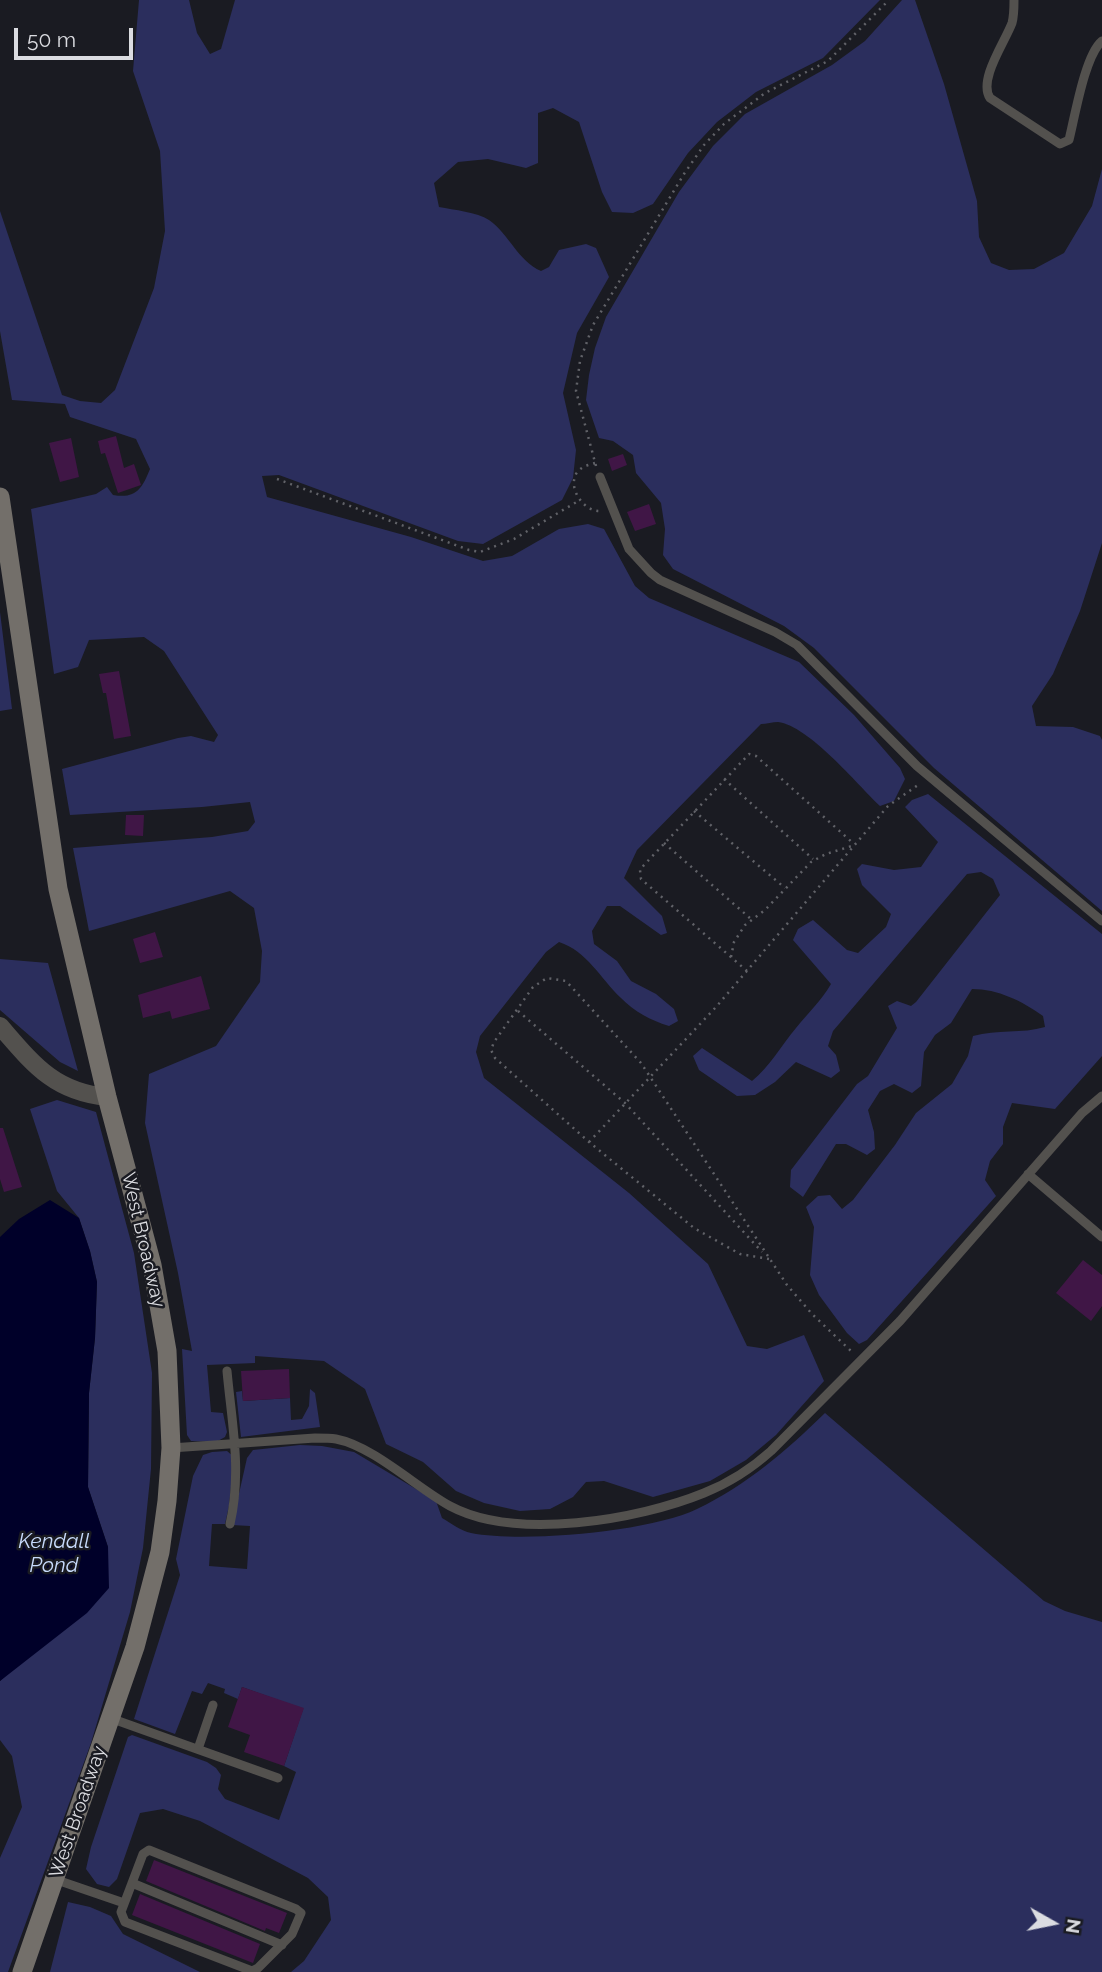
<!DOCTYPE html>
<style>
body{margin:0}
#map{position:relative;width:1102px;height:1972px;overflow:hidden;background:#1a1b22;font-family:Raleway,sans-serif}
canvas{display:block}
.north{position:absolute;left:1018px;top:1888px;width:70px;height:70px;-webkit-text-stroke:5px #1a1b22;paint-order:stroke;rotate:99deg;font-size:19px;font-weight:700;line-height:28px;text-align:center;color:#dbdce1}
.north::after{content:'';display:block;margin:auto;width:24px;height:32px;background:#dbdce1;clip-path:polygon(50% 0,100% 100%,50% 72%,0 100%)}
.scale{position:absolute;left:14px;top:28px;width:119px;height:32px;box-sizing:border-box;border:4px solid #dbdce1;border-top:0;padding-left:9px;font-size:21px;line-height:24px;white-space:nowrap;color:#dbdce1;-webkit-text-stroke:5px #1a1b22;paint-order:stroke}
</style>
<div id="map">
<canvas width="1102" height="1972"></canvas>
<div class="north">N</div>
<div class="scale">50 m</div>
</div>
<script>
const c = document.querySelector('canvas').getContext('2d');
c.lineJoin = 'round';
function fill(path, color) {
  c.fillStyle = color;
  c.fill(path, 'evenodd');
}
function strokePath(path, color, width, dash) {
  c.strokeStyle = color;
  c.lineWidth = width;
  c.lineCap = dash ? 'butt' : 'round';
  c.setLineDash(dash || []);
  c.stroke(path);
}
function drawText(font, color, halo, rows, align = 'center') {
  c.font = font + ' Raleway,sans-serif';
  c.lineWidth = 5;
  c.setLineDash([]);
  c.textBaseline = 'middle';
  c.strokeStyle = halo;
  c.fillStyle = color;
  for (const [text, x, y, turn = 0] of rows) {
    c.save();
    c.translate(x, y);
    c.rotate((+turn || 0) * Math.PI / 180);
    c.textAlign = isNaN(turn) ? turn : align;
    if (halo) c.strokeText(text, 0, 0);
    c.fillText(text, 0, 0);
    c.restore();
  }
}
fill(new Path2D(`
 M139,0H189L197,33L210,54L221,49L235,0H880L823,58L756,92L717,122L688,153L653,204L633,213L612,212L602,192L579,122L553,108L538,113V163L526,168L488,159L458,162L434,183L439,207C454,210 477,212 489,220C509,234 518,261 541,271L549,267L559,250L586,244L596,248L609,277L577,333L563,393L576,450L573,478L562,500L483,544L458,541L279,475L262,476L267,497L411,537L483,561L512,556L559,529L588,524L604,529L635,586L649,598L799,662L854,715L900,768L905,779L894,801L880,806C857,784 809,726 778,722C773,722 766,724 761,724L637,850L624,878L662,916L667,933L661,935L620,906H607L592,931L594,944L617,961L631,981L656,994L674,1009L678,1021L669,1026C650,1020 635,1012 621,998C600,978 587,951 559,942L546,952L480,1036L476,1052L484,1078L629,1193L708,1264L747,1346L767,1349L804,1335L824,1381L776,1435L746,1460L710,1481L653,1497L604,1481L586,1482L573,1497L550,1509L520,1511L484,1503L456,1491L423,1462L386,1444L365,1389L324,1361L255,1356V1363L207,1365L211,1412L223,1413L227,1432L225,1437L216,1442L191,1441L187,1435L182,1349L192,1351L178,1273L145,1123L149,1074L216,1046L260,982L262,951L254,908L230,891L89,931L73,848L212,837L248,831L255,822L250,802L202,807L70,815L62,769L178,738L191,736L214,742L218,735L164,651L144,637L89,640L78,667L54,674L31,509L96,494L107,487L113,495C136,499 142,489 150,469L136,439L70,417L65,404L12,400L0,331V211L62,395L80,401L101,403L115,390L154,288L165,231L160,151L133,71Z
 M902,0H915L944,84L977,201L979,237L991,263L1009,270L1034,269L1064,253L1092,206L1102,169V543L1080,611L1053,674L1032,706L1036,726L1073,727L1100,736L1102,740V911L934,768L814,648L784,626L673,569L663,555L665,529L661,503L636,473L633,455L613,441L599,438L586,400L589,375L595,348L606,317L679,192L713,146L745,114L832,65L865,41Z
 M0,612L12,709L0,711Z
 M928,794L1102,934V1056L1055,1109L1012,1103L1003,1127V1144L990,1161L985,1180L996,1196L867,1340L859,1344L847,1333L819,1295L810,1275L814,1227L806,1207L818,1196L830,1195L842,1209L853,1200L895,1145L916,1113L952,1084L968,1056L973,1036C997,1029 1022,1034 1045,1027L1043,1016C1022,1001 998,989 972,989L951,1023L935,1035L924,1052L921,1086L912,1093L894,1084L880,1091L868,1110L874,1132L875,1149L867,1155L846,1144H836L803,1197L790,1187L791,1170L857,1084L868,1076L897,1028L888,1006L897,1001L911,1006L916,1002L1000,895L993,879L981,872L967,874L833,1031L828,1046L836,1055L840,1071L831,1078L796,1062L775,1082L755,1095L737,1096L699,1070L693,1056L702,1048L752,1081C770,1066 781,1046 796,1028C808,1013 821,1001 831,984L793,940L798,929L813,920L847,950L858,953L886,927L891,914L862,885L857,869L862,864L894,870L921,867L938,842L905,807L912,800Z
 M0,959L48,963L78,1071L60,1062L0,1010Z
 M57,1100L96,1112L134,1253L152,1373L151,1469L143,1548L130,1612L91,1743L8,1972H0V1858L22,1807L12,1756L0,1740V1681L12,1670L108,1547L88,1487L89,1393L95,1338L97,1282L90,1251L79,1218L57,1191L30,1109Z
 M310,1389L315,1393L320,1427L241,1437L236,1392L242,1391L243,1401L290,1398L291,1420L302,1419L309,1406Z
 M825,1413L1044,1601L1065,1611L1102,1622V1972H291L304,1961L331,1920L328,1897L308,1878L200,1821L163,1809L140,1813L117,1879L109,1887L97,1884L86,1869L91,1847L128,1737L132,1735L207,1762L216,1768L221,1775L218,1789L225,1799L279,1820L296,1772L284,1766L303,1709L242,1687L238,1699L224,1693L225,1689L208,1683L202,1694L192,1691L175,1734L134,1719L180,1575L176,1559L193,1476L203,1455L212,1452L227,1451L234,1457L229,1506L225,1524H212L209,1566L247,1569L250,1526L232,1525L247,1458L253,1450L300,1445L322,1446L354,1452L436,1501L442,1518C451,1523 461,1531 471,1533C523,1543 649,1532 697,1509C747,1485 786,1451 825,1413Z
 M68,1902L90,1907L111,1916L123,1934L200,1972H50Z`), '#2b2e5d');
fill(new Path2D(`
 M50,1200L79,1218L90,1251L97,1282L95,1338L89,1393L88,1487L108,1547L109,1588L87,1613L0,1681V1237L19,1219Z`), '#000029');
fill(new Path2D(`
 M116,436L124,468L134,464L141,485L118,493L105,453L101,454L98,441Z
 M71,438L79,477L60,482L49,443Z
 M623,454L627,465L612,471L608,459Z
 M649,504L656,524L635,531L627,512Z
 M119,671L131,736L114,739L106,693H103L99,674Z
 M126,815H144L143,836L125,835Z
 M155,932L163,957L140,963L133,939Z
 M201,976L210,1009L172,1019L170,1011L143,1018L138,995Z
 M0,1128H3L22,1187L4,1192L0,1179Z
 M1083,1260L1102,1275V1306L1091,1321L1056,1293Z
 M289,1369L290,1398L243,1401L241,1371Z
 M242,1687L304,1708L284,1766L244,1752L250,1735L228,1727Z
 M154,1860L287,1913L279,1933L266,1928L265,1931L146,1881Z
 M140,1894L260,1944L253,1963L132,1915Z`), '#401646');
strokePath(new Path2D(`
 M595,463C588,465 580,467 576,474C568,489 584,511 599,511
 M596,466L576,391L580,361L593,325L684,174L704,145L724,124L765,93L828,61L889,0
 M277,479L469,550L480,552L514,539L580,500
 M724,779L813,859
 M694,811L785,888
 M664,843L751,919
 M731,957L734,942L745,925L765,910L811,862L826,854L855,845
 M747,971L641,879L640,870L644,865L749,754L756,756L854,844
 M518,1011L625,1103L762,1252
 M589,1142L716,1007L888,806L918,785
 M769,1259L740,1254L694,1228L589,1142L495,1058L491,1050L494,1042L533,987L547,978L566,981L641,1063L787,1285L812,1314L851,1351`), '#616268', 2.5, [2, 5]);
strokePath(new Path2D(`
 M1014,0C1014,8 1014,16 1012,23C1005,42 978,80 990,98L1060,144L1069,140C1075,116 1085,55 1102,41
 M600,477L629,549L651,573L660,580L775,632L797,645L917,766L1102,921
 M1028,1174L1102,1237
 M227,1371C232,1425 242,1471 230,1524
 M171,1448L315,1438C322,1438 330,1438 336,1439C373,1446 417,1488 450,1506C515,1541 638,1520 704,1493C729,1483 751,1469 771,1451L900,1321L1082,1113L1102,1096
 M110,1718L278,1778
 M198,1749L213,1705
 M149,1850L296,1909L301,1913L292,1934L258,1968L252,1971L125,1922L121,1912L143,1854Z
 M54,1879L124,1903
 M132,1883L282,1945`), '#53514e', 9);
strokePath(new Path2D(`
 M0,1026C33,1064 54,1092 107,1097`), '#53514e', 18);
strokePath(new Path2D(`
 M0,497L58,889L107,1097L152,1265L167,1351L171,1448L167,1501L160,1552L135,1647L22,1972`), '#736f6a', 19);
drawText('19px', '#dbdce1', '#1a1b22', [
 ["West Broadway",143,1240,77],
 ["West Broadway",78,1812,-71]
]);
drawText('italic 21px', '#c7dafb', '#1a1b22', [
 ["Kendall",54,1542],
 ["Pond",54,1566]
]);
</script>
